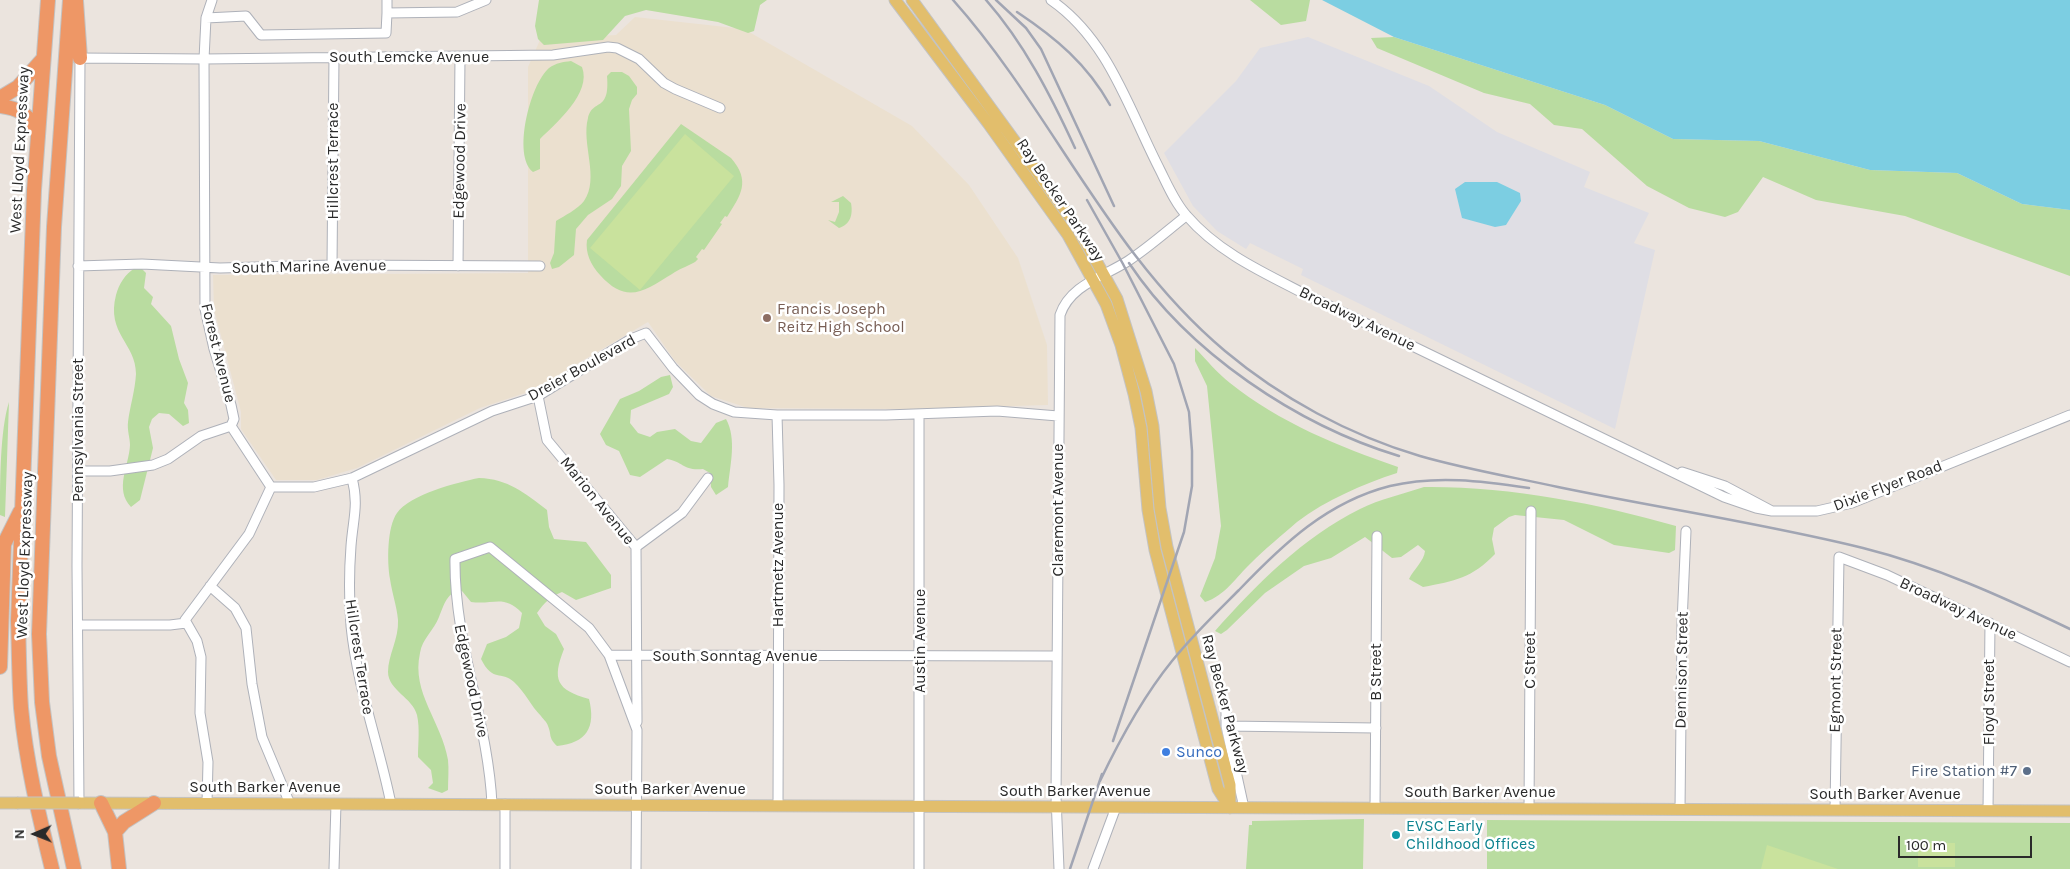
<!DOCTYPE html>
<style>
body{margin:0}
#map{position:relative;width:2070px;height:869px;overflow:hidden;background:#ebe4de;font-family:Karla,sans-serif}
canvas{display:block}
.north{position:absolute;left:10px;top:809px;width:50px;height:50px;-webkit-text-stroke:4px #fff;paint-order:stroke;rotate:269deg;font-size:14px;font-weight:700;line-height:20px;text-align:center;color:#2a2a2a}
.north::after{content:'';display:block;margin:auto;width:18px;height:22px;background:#2a2a2a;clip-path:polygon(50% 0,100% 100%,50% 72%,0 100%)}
.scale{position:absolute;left:1898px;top:836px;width:134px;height:22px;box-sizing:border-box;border:2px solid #2a2a2a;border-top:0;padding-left:6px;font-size:15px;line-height:18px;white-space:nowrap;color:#2a2a2a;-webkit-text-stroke:4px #fff;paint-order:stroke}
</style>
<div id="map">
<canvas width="2070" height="869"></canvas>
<div class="north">N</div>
<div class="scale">100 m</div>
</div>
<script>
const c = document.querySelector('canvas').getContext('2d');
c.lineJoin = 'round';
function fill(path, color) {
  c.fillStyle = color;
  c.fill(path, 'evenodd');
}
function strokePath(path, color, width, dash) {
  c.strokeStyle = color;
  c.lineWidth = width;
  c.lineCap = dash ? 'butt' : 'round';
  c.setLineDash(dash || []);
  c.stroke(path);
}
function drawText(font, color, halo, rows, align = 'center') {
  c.font = font + ' Karla,sans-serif';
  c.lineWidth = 5;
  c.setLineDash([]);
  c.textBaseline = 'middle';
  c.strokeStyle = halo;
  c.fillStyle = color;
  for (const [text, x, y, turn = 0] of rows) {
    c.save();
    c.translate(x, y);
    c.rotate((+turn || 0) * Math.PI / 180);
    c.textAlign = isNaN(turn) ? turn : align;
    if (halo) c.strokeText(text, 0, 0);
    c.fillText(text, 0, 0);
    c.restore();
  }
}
fill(new Path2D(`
 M1308,37L1429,86L1497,132L1590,172L1584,187L1649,213L1634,243L1655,250L1615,429L1301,275L1303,269L1250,243L1246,249L1217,231L1193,206L1164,153L1236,81L1260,48Z`), '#dfdee4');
fill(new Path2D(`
 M635,17L744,29L912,126L969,185L1018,258L1047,345L1048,405L912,409L748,408L711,396L675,361L648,322L531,391L480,408L357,468L317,480H276L241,429V412L214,309L213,275L528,273V67L540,40L616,35Z`), '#ebe0cf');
fill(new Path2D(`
 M539,0H767L760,5L754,31L748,33L718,22L646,10L625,16L603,40L544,45L538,39L535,26Z
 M1250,0H1310L1306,21L1281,25Z
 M1394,37L1605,105L1673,139L1759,141L1870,170L1957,173L2022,204L2070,210V276L1905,216L1816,200L1763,177L1738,212L1725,217L1689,208L1647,186L1582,129L1554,125L1530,104L1484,93L1377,48L1371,38Z
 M571,61L582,67C592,93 556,123 540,139V169L533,172C512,156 530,84 549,68C556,63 563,62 571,61Z
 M611,72H622L629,76L637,87V94L632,100L629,109L631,151L622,166L621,186L612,199L588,215L576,229L574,255L559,267L552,269L550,263L554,253L556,221C564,216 578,209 584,201C600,178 581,144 588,118C593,98 610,113 607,76Z
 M681,124L731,158C751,181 741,195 727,217L725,216L720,223L722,224L704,250L702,249L696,257L698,259L695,262C686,267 679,269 672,274C644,291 627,305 600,275C591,265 585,253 587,240Z
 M843,196L851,203C853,214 851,224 839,228L828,220L835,222L839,212V202H831Z
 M135,268L142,269L146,273L144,288L153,297L151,304L171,326L179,359L188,383L184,403L188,410L189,423L183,426L169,414L159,413L152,419L149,427L153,448L140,500L131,507C114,489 129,466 130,445C130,438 127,430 128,422C130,406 135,391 136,374C136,343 106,334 116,295C119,284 125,274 135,268Z
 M1195,348C1206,359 1217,373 1230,383C1280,423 1338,446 1398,467L1397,473C1363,484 1326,500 1297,522C1282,535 1265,549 1251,563C1236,577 1225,596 1205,602L1200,596L1215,558L1221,526L1207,386L1195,361Z
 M670,375L673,387L669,394L631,410L630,423L638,433L650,437L657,432L675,429L691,441L701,443L716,423L726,419C737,439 730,465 728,487L716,495L711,487L710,473L703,469C683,471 684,462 667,459L640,477L630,475L619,451L606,445L600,434L620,399L639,391L661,377Z
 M9,402L5,517L0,515C0,482 0,430 9,402Z
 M479,478C508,479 525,493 547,510L549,527L554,539L586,542L611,575V588L576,600L562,592C551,596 544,603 537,613L545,626L556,634L564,649C552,679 556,690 589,699C596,727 587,743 557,746C548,737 552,736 548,726C547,722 543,719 541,716C531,706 525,692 514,682C501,670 493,683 481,659L487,644L506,637L519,628L522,613C504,594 494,605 471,602L462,591C447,591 444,605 439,617C434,630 422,639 420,653C411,693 442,722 448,760C449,769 448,780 448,790L442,793L428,788L433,783L431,770L418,757C418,744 420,728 417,715C413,698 388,690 388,672C388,655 399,639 398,620C397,607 392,593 390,579C387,562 387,527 397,513C409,495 458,482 479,478Z
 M1424,487C1507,486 1596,503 1676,526L1675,550L1669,553L1614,545L1564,520L1515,515L1509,517L1494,528L1492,539L1495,554C1472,578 1455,581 1423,587L1409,579C1414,569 1424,561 1425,551L1418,545L1401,557L1392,558L1365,537L1331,558L1304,566L1265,593L1227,630L1221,634L1215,631C1256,585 1303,537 1360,509C1380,499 1403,494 1424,487Z
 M1364,819L1363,869H1246L1249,825H1252V821Z
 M1487,820L2070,823V869H1487Z`), '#b9dca0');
fill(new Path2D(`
 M685,134L734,176L640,290L590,248Z
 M1918,843H1955V867H1918Z
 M1767,845L1838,869H1761Z`), '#c9e29d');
fill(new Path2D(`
 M1322,0H2070V210L2022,204L1957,173L1870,170L1759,141L1673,139L1605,105L1394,37Z
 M1465,182H1497L1520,193L1521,201L1506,225L1495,227L1462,218L1455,189Z`), '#7ccee2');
const minor = new Path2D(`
 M387,0V13
 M1051,0C1109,40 1129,110 1160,170C1168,186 1175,203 1187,216C1218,252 1262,272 1303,293L1724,497L1756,508L1772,511
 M206,18L212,0
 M332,265L334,57
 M78,266L142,264L220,268L332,265L540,266
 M458,266L460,57
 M538,396L547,440L636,547L637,722
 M777,415L779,485L778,806
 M78,471H110L153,465L168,459L201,436L231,426
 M1682,472L1725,486L1772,511H1817L1852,503L2070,415
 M352,478C359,505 353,519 351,546C349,572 349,599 351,626C357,687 379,744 391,804
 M271,487H314L352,478L492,411L538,396L631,339L646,333L673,368L699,395L713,404L734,412L777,415H886L997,411L1058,416
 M636,547L682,513L708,478
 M210,586L235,608L246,628L252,684L262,737L290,804
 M78,625H170L186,623
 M609,655L1057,656
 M1226,708V726L1244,808
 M1226,726L1376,728
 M79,803L77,566L80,58L204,59L553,55L608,47L617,48L639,59L664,83L675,89L720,108
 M207,803L208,762L200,713L201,657L197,641L185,620L249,534L271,487L231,426L234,419L231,405L214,349L205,309L204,59L206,18L246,16L261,35L386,33L387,13L457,12L486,0
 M492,804C488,721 454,644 455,559L490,547L589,628L609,655L637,730L636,869
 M1375,808L1377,536
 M1529,809L1531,511
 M1680,809L1682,623L1686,531
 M1835,810L1839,557L1887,575L2070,662
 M1988,811L1990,623
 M334,869L336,804
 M505,869V804
 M919,869V414
 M1059,869L1056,797L1060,315C1070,285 1103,277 1128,261C1148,248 1167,231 1186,216
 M1093,869L1116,807`);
const major = new Path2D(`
 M895,0L988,123L1068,235L1106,304L1121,345L1134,394L1141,428L1148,510L1155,550L1218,789L1230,808
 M912,0L1078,228L1117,299L1146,391L1153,426L1160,508L1167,547L1230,785V808
 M0,803H17
 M79,803L2070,811`);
const highway = new Path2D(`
 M48,0L34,190L18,620C19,650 19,679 21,708C26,762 39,816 52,869
 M70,0L54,227L39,634L42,702L49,756L74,869
 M76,1L80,58
 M0,98L18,87L43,59
 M0,106C18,108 29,114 37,132
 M0,667L4,544L20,512
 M101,803L115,832L119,869
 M115,832L124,822L154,803`);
strokePath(minor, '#aeb1b9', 11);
strokePath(major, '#c3c3c3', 13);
strokePath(highway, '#c3c3c3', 16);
strokePath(minor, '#fff', 9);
strokePath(major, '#e2be6c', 11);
strokePath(highway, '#ee9766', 14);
strokePath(new Path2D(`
 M953,0C1052,111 1108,253 1225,351C1281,398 1349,435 1420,456C1465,469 1512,477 1558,487C1659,508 1762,523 1863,548C1935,566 2003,597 2070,629
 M986,0C1024,43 1051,96 1075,148
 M996,0L1026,28L1041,49L1114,206
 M1017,12C1056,38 1087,64 1110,105
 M1087,200L1123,264L1174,364L1189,412L1192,451V486L1184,532L1113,741
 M1129,263C1189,353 1297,425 1399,456
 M1100,781C1120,739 1142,698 1172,661C1192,636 1216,613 1239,590C1283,544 1327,502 1390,486C1436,475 1482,481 1529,488
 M1070,869L1102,774`), '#a1a5b3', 2.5);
const majorBridge = new Path2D(`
 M17,803H79`);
strokePath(majorBridge, '#c3c3c3', 13, []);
strokePath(majorBridge, '#e2be6c', 11);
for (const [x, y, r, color] of [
 [767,318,5,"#8d6e63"],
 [1166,752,5,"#3f7fe0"],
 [2027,771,5,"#5c6f8a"],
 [1396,835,5,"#0f9aa8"]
]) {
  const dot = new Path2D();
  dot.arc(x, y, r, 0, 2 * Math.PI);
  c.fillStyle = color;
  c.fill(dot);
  strokePath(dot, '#fff', 2);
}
drawText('16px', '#2a2a2a', '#fff', [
 ["South Lemcke Avenue",409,57],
 ["West Lloyd Expressway",20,150,-87],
 ["Hillcrest Terrace",333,161,-90],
 ["Edgewood Drive",460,161,-89],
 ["Ray Becker Parkway",1060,200,56],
 ["South Marine Avenue",309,267,-1],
 ["Broadway Avenue",1357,319,26],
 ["Forest Avenue",218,353,76],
 ["Dreier Boulevard",582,368,-29],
 ["Pennsylvania Street",78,430,-90],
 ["Dixie Flyer Road",1888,486,-21],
 ["Marion Avenue",597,501,51],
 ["Claremont Avenue",1058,510,-90],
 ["West Lloyd Expressway",25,555,-88],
 ["Hartmetz Avenue",778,565,-90],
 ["Broadway Avenue",1958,609,25],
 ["Austin Avenue",920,641,-90],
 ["South Sonntag Avenue",735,656],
 ["Hillcrest Terrace",359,657,81],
 ["C Street",1530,660,-90],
 ["Dennison Street",1682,670,-89],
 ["B Street",1376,672,-90],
 ["Egmont Street",1836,680,-89],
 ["Edgewood Drive",471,681,78],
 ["Floyd Street",1989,702,-90],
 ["Ray Becker Parkway",1225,704,75],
 ["South Barker Avenue",265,787],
 ["South Barker Avenue",670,789],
 ["South Barker Avenue",1075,791],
 ["South Barker Avenue",1480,792],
 ["South Barker Avenue",1885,794]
]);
drawText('16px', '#785e54', '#fff', [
 ["Francis Joseph",777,309],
 ["Reitz High School",777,327]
], 'left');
drawText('16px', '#366cbe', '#fff', [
 ["Sunco",1176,752]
], 'left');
drawText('16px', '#4e5e75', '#fff', [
 ["Fire Station #7",2017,771]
], 'right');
drawText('16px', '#0d838f', '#fff', [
 ["EVSC Early",1406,826],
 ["Childhood Offices",1406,844]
], 'left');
</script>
